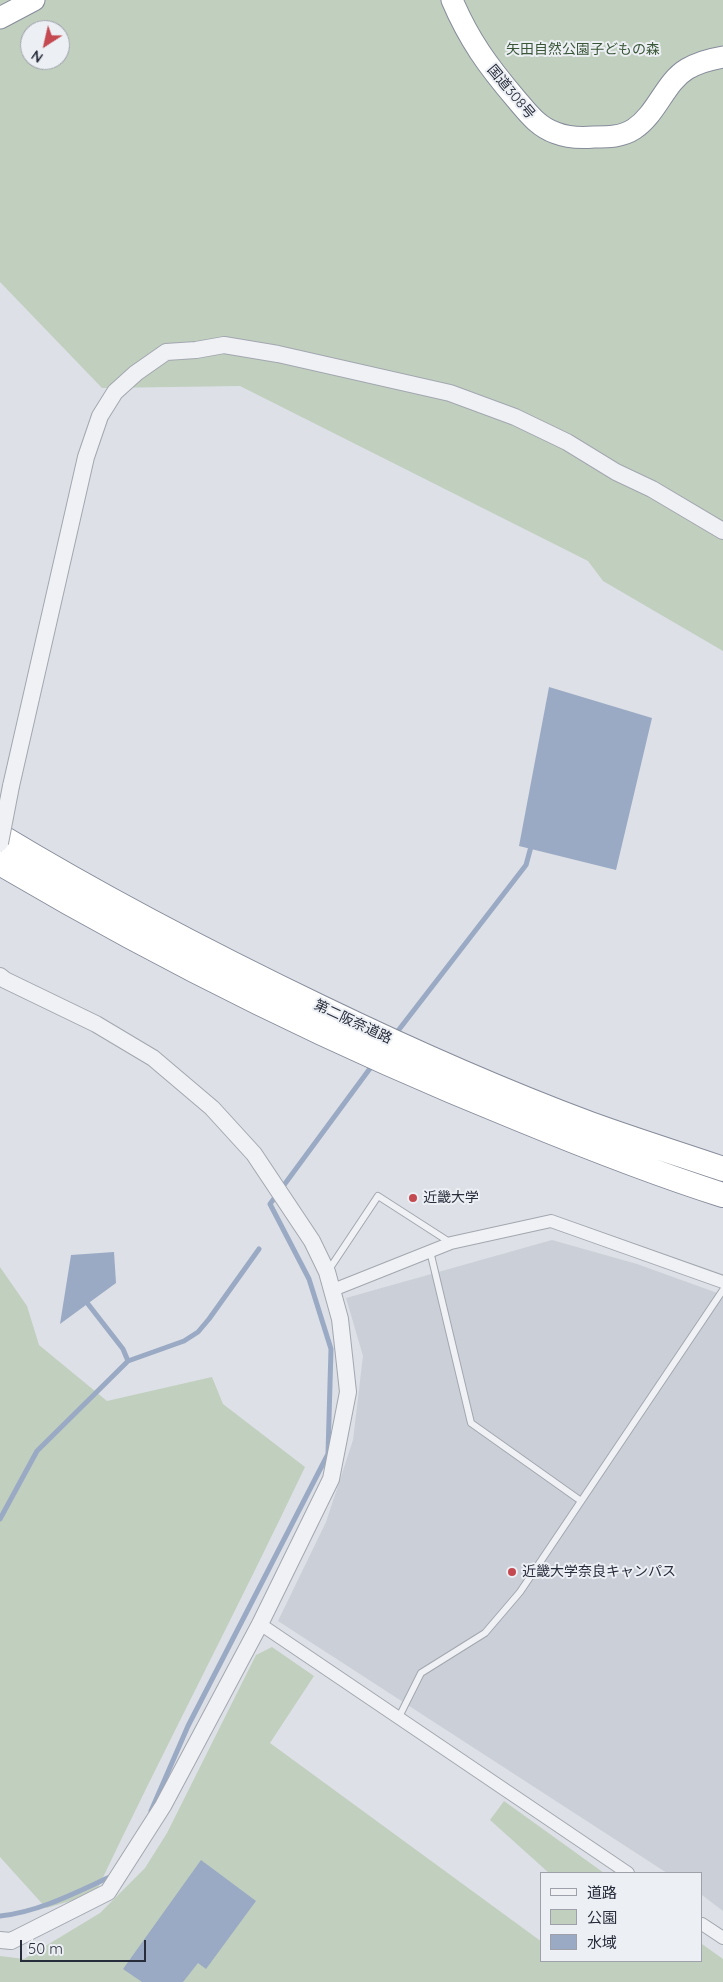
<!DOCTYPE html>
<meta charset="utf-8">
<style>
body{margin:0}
#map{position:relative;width:723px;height:1982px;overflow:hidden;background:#dde0e6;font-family:Quicksand,"Noto Sans JP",sans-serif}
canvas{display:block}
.legend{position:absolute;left:540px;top:1872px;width:162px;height:90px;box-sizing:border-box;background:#eceff4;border:1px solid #9ea1aa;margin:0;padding:6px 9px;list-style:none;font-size:15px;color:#282d3b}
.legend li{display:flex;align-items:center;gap:10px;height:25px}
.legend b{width:25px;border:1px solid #9ea1aa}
.north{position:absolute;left:20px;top:20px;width:50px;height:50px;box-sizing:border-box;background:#eceff4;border:1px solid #9ea1aa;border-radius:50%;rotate:215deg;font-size:14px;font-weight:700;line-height:20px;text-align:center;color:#282d3b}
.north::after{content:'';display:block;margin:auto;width:18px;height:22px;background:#c44950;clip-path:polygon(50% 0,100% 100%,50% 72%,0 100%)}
.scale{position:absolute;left:20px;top:1940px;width:126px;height:22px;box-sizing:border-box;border:2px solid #282d3b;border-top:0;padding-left:6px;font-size:15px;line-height:18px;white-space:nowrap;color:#282d3b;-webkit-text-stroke:4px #eceff4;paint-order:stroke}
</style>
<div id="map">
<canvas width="723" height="1982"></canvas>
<ul class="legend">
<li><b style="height:6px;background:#eff1f5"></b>道路</li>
<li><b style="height:14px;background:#c1cfbf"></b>公園</li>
<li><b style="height:14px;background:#9aaac4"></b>水域</li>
</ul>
<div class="north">N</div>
<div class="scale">50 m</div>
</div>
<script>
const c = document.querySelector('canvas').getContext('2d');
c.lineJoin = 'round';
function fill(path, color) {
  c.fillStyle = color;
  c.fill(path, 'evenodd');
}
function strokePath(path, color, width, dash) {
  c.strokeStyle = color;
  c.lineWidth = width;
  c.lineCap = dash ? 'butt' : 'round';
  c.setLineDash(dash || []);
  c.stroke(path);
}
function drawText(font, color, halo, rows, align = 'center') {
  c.font = font + ' Quicksand,"Noto Sans JP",sans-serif';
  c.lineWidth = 4;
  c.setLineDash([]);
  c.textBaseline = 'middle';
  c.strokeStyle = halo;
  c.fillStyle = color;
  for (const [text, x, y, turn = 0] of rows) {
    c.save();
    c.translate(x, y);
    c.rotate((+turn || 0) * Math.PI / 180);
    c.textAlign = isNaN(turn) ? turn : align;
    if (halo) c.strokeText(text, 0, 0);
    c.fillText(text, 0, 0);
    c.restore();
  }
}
fill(new Path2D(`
 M552,1240L637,1264L723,1295V1911L702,1895V1873H667L278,1621L326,1522L353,1440L363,1356L346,1298Z`), '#cbcfd7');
fill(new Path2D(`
 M0,0H723V651L603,581L588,561L240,386L102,388L0,282ZM30,30H60V60H30Z
 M0,1267L27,1306L39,1345L107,1401L212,1377L223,1404L305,1467C237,1610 163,1751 95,1894L46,1908L0,1857Z
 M272,1647L314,1676L270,1743L542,1942V1961H702V1944L723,1959V1982H0V1956L24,1959L100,1913L145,1868L167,1833L256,1655Z
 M504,1801L604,1873H549L490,1820Z`), '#c1cfbf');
fill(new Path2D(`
 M549,687L652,718L616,870L519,846Z
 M114,1252L116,1283L60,1324L71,1255Z
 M201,1860L256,1901L206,1969L198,1963L183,1982H142L123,1969Z`), '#9aaac4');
strokePath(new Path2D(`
 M394,1036L526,865L532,843
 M88,1304L123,1349L128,1361
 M0,1519L37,1451L128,1361L184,1341L198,1332L209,1319L259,1249
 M151,1811L188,1726L328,1454L331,1349L309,1279L270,1204L374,1063
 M0,1916C39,1912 77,1892 112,1876`), '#9aaac4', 5);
const service = new Path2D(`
 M430,1251L471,1423L581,1501
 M328,1271L378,1196L451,1243
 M399,1717L421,1673L485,1633L520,1592L723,1290`);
const minor = new Path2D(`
 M333,1290L451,1243L551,1221L723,1282
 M260,1624L628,1873
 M702,1924L723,1938`);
const tertiary = new Path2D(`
 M11,786L86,457L100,416L115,392L136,373L166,352L196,350L224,345L278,354L450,393L515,417L567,442L616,472L652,489L723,531
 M0,976L5,980L96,1024L153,1058L212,1108L254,1154L312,1241L327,1272L340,1319L348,1392L331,1479L260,1624L163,1806L108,1892L11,1941L0,1940`);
const trunk = new Path2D(`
 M452,0C469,40 488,66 516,99C528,113 538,127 556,133C566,137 582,138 594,137C608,137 622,137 634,129C657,114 665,82 687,69C697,63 711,59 723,57
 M0,18L34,0`);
const motorway = new Path2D(`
 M0,836C104,899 212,955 322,1008C409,1050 499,1090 590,1124C634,1140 679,1154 723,1169
 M0,863C166,961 338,1046 517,1118C585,1146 653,1173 723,1195`);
strokePath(service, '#a3a7af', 8);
strokePath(minor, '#a3a7af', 14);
strokePath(tertiary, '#a3a7af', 18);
strokePath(trunk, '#868c9b', 23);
strokePath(motorway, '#868c9b', 26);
strokePath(service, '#eff1f5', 6);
strokePath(minor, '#eff1f5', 12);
strokePath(tertiary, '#eff1f5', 16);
strokePath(trunk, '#fff', 21);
strokePath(motorway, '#fff', 24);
const tertiaryBridge = new Path2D(`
 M0,843L11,786`);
strokePath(tertiaryBridge, '#a3a7af', 18, []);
strokePath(tertiaryBridge, '#eff1f5', 16);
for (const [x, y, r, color] of [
 [413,1198,5,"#c44950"],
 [512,1572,5,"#c44950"]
]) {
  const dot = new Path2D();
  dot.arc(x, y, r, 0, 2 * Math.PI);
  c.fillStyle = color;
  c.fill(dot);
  strokePath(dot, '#eceff4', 2);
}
drawText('14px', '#395636', '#eceff4', [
 ["矢田自然公園子どもの森",583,50]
]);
drawText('14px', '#282d3b', '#eceff4', [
 ["国道308号",511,92,50],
 ["第二阪奈道路",353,1022,25]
]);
drawText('14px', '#282d3b', '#eceff4', [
 ["近畿大学",423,1198],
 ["近畿大学奈良キャンパス",522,1572]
], 'left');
</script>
